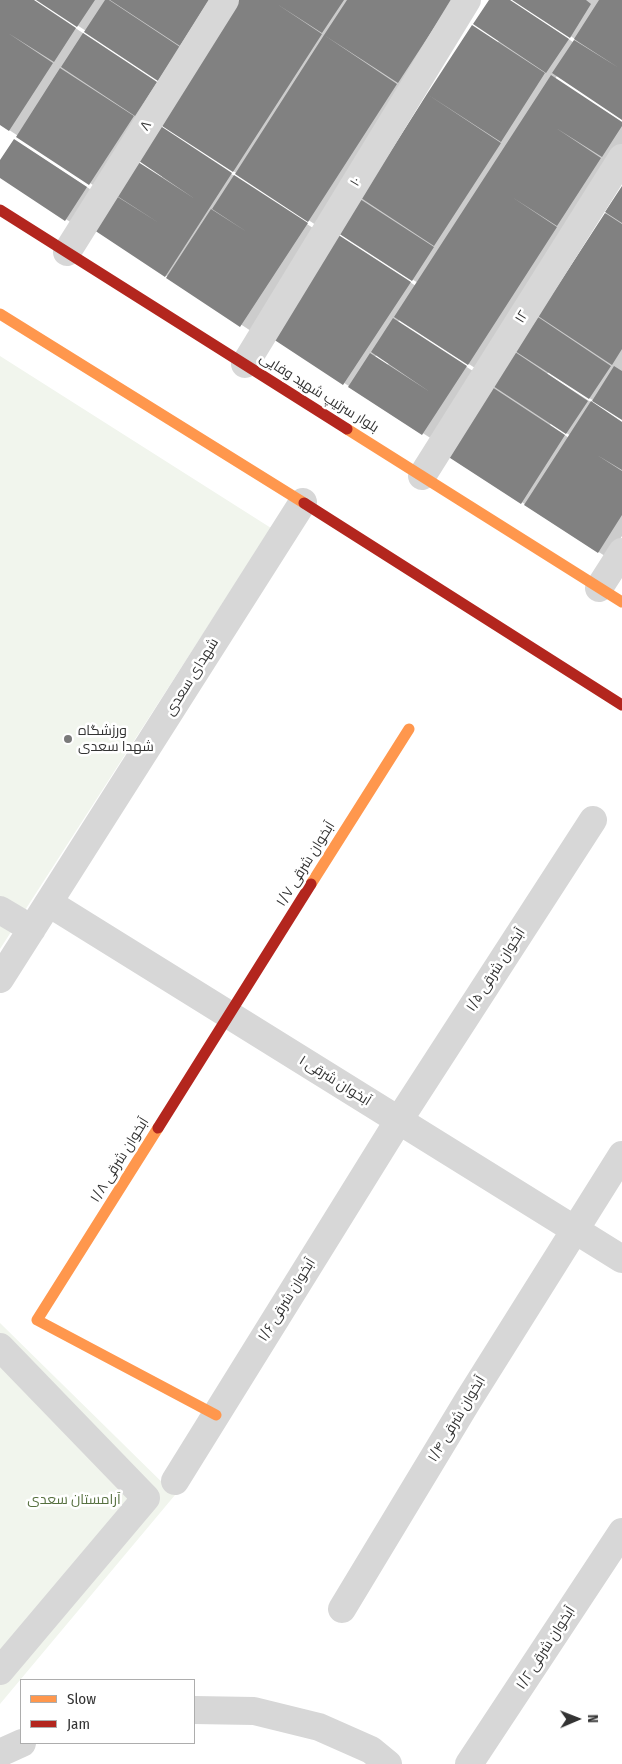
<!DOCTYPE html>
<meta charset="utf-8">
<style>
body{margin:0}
#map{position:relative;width:622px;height:1764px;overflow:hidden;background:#fff;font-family:"Fira Sans Condensed",sans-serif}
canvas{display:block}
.legend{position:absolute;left:20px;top:1679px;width:175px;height:65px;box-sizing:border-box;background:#fff;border:1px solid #adadad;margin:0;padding:6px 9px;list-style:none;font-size:15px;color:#333}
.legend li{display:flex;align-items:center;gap:10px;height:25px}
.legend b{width:25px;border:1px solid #adadad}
.north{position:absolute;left:552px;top:1694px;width:50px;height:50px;-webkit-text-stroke:4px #fff;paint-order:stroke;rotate:89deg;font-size:14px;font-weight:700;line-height:20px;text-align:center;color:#333}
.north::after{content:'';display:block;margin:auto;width:18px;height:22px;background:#333;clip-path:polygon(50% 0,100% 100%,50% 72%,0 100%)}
</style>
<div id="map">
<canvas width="622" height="1764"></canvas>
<ul class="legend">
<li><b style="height:6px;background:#ff974d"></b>Slow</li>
<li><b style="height:6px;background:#b3261e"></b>Jam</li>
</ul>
<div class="north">N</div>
</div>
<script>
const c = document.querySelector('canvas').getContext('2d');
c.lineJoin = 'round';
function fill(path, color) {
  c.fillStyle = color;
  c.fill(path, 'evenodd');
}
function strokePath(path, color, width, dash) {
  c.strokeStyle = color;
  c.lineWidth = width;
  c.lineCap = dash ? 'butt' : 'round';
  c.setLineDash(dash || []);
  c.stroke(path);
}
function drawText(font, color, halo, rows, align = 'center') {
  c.font = font + ' "Fira Sans Condensed",Cairo,sans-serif';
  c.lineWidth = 5;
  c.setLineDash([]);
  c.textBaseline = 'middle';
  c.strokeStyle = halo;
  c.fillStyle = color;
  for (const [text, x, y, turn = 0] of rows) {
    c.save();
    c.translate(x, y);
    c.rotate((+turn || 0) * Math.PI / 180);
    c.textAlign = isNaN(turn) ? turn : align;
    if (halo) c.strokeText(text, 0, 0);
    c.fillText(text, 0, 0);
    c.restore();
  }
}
fill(new Path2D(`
 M0,356L271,528L0,949Z
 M0,1323L175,1495L0,1704Z`), '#f1f5ed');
fill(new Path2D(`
 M0,0H33L166,88L99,189L0,124Z
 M39,0H223L168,85Z
 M241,0H465L319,227L161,124Z
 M490,0H509L573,42L575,39L515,0H622V118L557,76L555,79L622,122V147L478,370L400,319L398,322L476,373L432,439L272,337L347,241L416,286L418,283L340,232L472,27L497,43L499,41ZM377,354L389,363L388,365L375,357Z
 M168,132L316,230L251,331L93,228L136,161L162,177Z
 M24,146L96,193L75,225L0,177V162Z
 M622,189V419L549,372L547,374L622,422V536L608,558L449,455ZM551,423L571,436L569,438L550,425Z`), '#0003');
fill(new Path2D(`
 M0,0H34L76,28L54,62L8,33L53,63L9,131L0,125Z
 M36,0H95L77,27Z
 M105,0H109L180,47L158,81L84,32Z
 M110,0H209L180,46Z
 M239,0H344L322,33L277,4L322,34L233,172L159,124Z
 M347,0H452L398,83L324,35Z
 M489,0H510L569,39L546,73L473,24Z
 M512,0H586L591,4L570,38Z
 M599,0H622V120L552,73L574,40L619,68L574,39Z
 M472,25L545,73L501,142L427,94Z
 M83,33L157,82L135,116L61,67Z
 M324,35L397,84L308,222L235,174Z
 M60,68L134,116L89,185L16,137Z
 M551,75L622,122V126L602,157L556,128L601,158L557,226L512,197L557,227L468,365L394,317Z
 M427,94L501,143L434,246L361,198Z
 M159,125L232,173L165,277L91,228L113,194L159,223L114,194L135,160L195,199L136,159Z
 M14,139L87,187L65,221L0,178V160Z
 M234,175L308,223L240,327L166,278L211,209L247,232L212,209Z
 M622,186V223L605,212Z
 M360,199L434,247L412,281L338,233Z
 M605,213L622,224V349L612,365L538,316Z
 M337,234L411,282L343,385L270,337Z
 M538,317L611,366L589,399L515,351Z
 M393,318L467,366L422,435L348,387L370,353L430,392L371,352Z
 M515,352L588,401L566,434L493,386Z
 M614,366L622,371V420L592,401Z
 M492,387L565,435L521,504L447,456Z
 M591,401L622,422V470L597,455L622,471V515L598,553L524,505Z`), '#818181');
strokePath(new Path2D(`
 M67,252L225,0
 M245,364L467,0
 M422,476L622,158
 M599,588L622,552
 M49,903L622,1259
 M0,910L32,929
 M0,979L303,502
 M0,1347L146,1498L0,1671
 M175,1481L399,1120L593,820
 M342,1609L467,1402L622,1155
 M194,1710L254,1711L319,1727L371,1750L388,1764
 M0,1753L22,1743
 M469,1764L622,1532`), '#d7d7d7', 28);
strokePath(new Path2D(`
 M0,314L304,503
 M347,429L622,602
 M311,884L409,729
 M158,1128L37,1320L216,1415`), '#ff974d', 11);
strokePath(new Path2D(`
 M0,210L347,429
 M304,503L622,705
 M158,1128L311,884`), '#b3261e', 11);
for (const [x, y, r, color] of [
 [68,739,5,"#7a7a7a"]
]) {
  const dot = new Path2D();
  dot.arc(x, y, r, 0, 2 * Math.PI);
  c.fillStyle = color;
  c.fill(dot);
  strokePath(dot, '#fff', 2);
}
drawText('14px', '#333', '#fff', [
 ["۸",146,126,-58],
 ["۱۰",356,182,-59],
 ["۱۲",522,317,-58],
 ["بلوار سرتیپ شهید وفایی",319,393,32],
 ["شهدای سعدی",192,677,-58],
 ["آبخوان شرقی ۱/۷",306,864,-58],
 ["آبخوان شرقی ۱/۵",496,970,-57],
 ["آبخوان شرقی ۱",335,1081,32],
 ["آبخوان شرقی ۱/۸",120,1160,-58],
 ["آبخوان شرقی ۱/۶",287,1300,-58],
 ["آبخوان شرقی ۱/۴",457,1419,-59],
 ["آبخوان شرقی ۱/۲",546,1648,-57]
]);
drawText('14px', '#333', '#fff', [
 ["ورزشگاه",78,731],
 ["شهدا سعدی",78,747]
], 'left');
drawText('14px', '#56703f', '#fff', [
 ["آرامستان سعدی",74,1500]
]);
</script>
